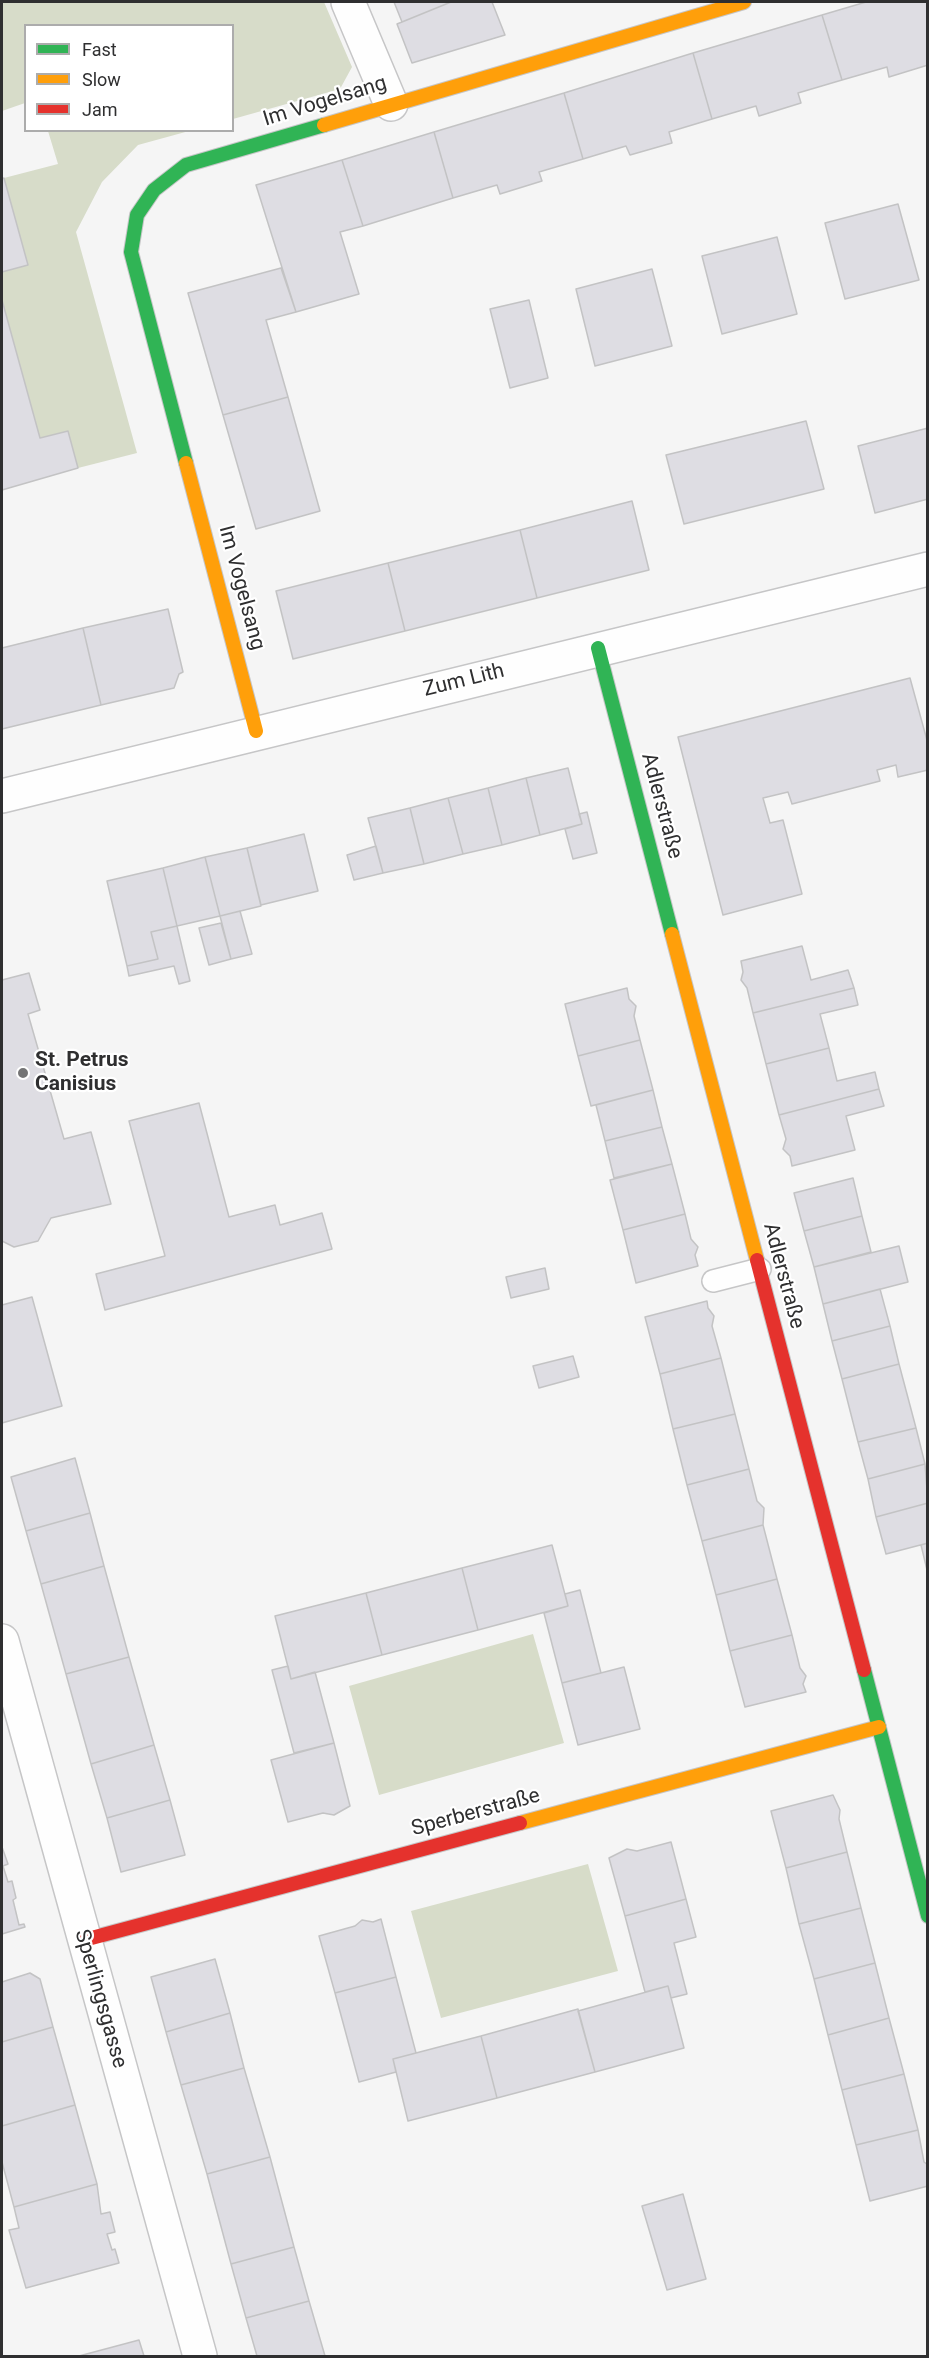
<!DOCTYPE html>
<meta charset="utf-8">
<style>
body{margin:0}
#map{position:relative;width:929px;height:2358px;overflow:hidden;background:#f5f5f5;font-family:Roboto,sans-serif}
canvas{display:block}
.frame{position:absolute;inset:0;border:3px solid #2f2f30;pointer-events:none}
.legend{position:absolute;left:24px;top:24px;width:210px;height:108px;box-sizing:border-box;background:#fff;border:2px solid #acacac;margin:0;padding:8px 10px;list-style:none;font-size:18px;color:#2f2f30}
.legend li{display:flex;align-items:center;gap:12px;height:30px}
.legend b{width:30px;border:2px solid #acacac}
</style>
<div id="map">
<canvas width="929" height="2358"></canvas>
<div class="frame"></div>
<ul class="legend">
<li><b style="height:8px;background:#30b455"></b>Fast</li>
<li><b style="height:8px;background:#ff9f0a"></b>Slow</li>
<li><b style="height:8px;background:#e5322d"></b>Jam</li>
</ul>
</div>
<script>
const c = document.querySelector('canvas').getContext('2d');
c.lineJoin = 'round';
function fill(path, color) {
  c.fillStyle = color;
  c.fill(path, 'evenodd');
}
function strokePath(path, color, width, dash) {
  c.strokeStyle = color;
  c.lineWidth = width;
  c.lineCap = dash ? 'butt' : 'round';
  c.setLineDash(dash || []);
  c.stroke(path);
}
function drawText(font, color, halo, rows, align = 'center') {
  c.font = font + ' Roboto,sans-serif';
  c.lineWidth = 4.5;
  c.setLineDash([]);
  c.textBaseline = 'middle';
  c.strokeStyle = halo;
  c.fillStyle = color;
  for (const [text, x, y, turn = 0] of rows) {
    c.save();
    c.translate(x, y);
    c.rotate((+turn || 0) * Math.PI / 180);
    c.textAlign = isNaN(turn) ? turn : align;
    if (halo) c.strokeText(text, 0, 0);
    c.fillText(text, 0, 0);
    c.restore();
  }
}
fill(new Path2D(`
 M2,2H324L352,67L340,89L233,119L232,26H26L25,103L2,111Z
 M48,131H189L138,145L102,182L76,232L137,453L78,468L68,431L40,438L2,300V272L28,265L4,178L58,164Z
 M533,1634L564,1743L379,1795L349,1686Z
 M588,1864L618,1971L441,2018L411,1911Z`), '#d7dcc9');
const building = new Path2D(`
 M394,2H451L402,22Z
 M492,2L505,35L412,63L397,24L451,2Z
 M866,2H928V65L889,77L887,67L842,80L822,15Z
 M822,15L842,80L798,93L801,103L759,116L756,106L712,119L693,53Z
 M693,53L712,119L669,132L672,143L630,155L626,146L583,159L564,93Z
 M564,93L583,159L539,172L542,181L500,194L497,185L453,198L434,132Z
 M434,132L453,198L363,226L342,160Z
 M342,160L363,226L340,232L359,294L296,312L256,185Z
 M4,178L28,265L2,272V179Z
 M898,204L919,280L845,299L825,223Z
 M777,237L797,314L722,334L702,256Z
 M281,268L296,312L266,320L288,397L223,415L188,293Z
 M652,269L672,346L595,366L576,289Z
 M2,300L40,438L68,431L78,468L2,490Z
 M529,300L548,378L510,388L490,309Z
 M288,397L320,511L256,529L223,415Z
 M806,421L824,489L684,524L666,455Z
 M928,428V499L875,513L858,446Z
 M632,501L649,570L537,598L520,530Z
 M520,530L537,598L405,631L388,563Z
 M388,563L405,631L293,659L276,591Z
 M168,609L183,672L179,674L174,688L101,705L83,628Z
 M83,628L101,705L2,729V648Z
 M910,678L928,744V770L898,777L896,765L877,770L880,781L792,804L788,792L763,798L770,823L783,820L802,894L723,915L678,737Z
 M568,768L582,824L540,835L526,778Z
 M526,778L540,835L502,845L488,788Z
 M488,788L502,845L463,854L448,798Z
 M448,798L463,854L424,864L410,808Z
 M410,808L424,864L383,873L368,818Z
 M587,812L597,853L573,859L565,829L582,824L579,814Z
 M304,834L318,891L261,905L247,848Z
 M376,846L383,873L354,880L347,855Z
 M247,848L261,906L220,916L205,857Z
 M205,857L220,916L177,926L163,868Z
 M163,868L177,926L151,932L158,959L127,966L107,881Z
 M240,911L252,954L231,959L220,916Z
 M221,923L231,959L209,965L199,928Z
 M177,926L190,981L179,984L174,966L129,976L127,966L158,959L151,932Z
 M802,946L811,980L848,970L854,988L753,1013L747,988L741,980L743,972L741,961Z
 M29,973L40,1010L28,1014L64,1139L91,1132L111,1204L51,1218L38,1241L14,1247L2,1241V980Z
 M627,988L629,999L636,1006L634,1016L640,1040L578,1056L565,1004Z
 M854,988L858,1005L820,1014L829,1048L766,1064L753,1013Z
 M640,1040L653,1090L591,1106L578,1056Z
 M829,1048L837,1081L875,1072L879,1089L779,1115L766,1064Z
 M879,1089L884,1106L846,1116L855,1150L792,1166L790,1156L783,1149L786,1139L779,1115Z
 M653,1090L662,1127L605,1141L596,1105Z
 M199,1103L229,1217L275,1205L280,1225L322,1213L332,1249L105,1310L96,1274L165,1256L129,1121Z
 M662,1127L672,1164L614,1178L605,1141Z
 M672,1164L685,1214L623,1230L610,1180Z
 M853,1178L862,1216L804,1231L794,1193Z
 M685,1214L691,1239L698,1247L695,1255L698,1266L636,1283L623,1230Z
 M862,1216L871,1252L814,1267L804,1231Z
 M899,1246L908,1282L823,1304L814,1267Z
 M545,1268L549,1289L511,1298L506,1277Z
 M880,1289L890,1326L832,1341L823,1304Z
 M32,1297L62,1406L2,1423V1305Z
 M707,1301L708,1308L714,1316L712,1326L721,1358L660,1374L645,1317Z
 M890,1326L899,1364L842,1379L832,1341Z
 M573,1356L579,1377L539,1388L533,1366Z
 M721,1358L735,1414L673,1429L660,1374Z
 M899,1364L916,1428L858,1442L842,1379Z
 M735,1414L749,1469L687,1485L673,1429Z
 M916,1428L925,1464L868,1479L858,1442Z
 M75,1458L90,1513L26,1531L11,1477Z
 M925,1464L928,1503L876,1517L868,1479Z
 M749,1469L757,1501L764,1508L763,1525L702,1541L687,1485Z
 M928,1503V1543L886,1554L876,1517Z
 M90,1513L104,1566L41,1584L26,1531Z
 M763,1525L777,1579L716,1595L702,1541Z
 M928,1543V1570H927L921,1545Z
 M552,1545L568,1606L478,1630L462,1568Z
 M104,1566L129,1657L66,1674L41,1584Z
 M462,1568L478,1630L382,1655L366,1593Z
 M777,1579L792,1635L730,1651L716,1595Z
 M580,1590L601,1673L562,1683L544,1613L568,1606L565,1594Z
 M366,1593L382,1655L291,1679L275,1616Z
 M792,1635L800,1668L806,1676L803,1684L806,1692L745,1707L730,1651Z
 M129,1657L154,1745L91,1764L66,1674Z
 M288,1666L291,1679L315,1672L334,1743L294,1753L272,1670Z
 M624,1667L640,1729L578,1745L562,1683Z
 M334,1743L350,1806L334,1815L323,1813L288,1822L271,1760Z
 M154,1745L170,1800L107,1818L91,1764Z
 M833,1795L840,1810L839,1819L847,1852L786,1868L771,1811Z
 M170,1800L185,1855L121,1872L107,1818Z
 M671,1842L686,1899L625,1916L609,1858L627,1849L637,1851Z
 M2,1847L8,1864L3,1866L8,1882L12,1881L16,1898L13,1900L19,1925L24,1924L25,1927L2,1934Z
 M847,1852L861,1908L799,1924L786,1868Z
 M686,1899L696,1937L674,1943L687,1994L671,1998L668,1986L645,1992L625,1916Z
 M861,1908L875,1963L814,1979L799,1924Z
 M381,1919L396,1977L335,1993L319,1936L355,1926L362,1920L373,1922Z
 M215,1959L230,2013L166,2032L151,1977Z
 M875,1963L889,2018L828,2035L814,1979Z
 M30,1973L40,1979L53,2027L2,2042V1982Z
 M396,1977L416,2053L393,2059L396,2072L359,2082L335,1993Z
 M668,1986L684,2048L595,2072L578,2011Z
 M578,2009L595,2072L497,2098L481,2036Z
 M230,2013L244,2068L181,2085L166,2032Z
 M889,2018L904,2074L842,2090L828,2035Z
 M53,2027L75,2105L2,2126V2042Z
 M481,2036L497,2098L408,2121L393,2059Z
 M244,2068L270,2157L207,2174L181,2085Z
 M904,2074L918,2130L856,2145L842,2090Z
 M75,2105L97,2184L14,2207L2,2162V2126Z
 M918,2130L924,2162L928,2165V2186L870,2201L856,2145Z
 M270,2157L294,2247L231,2264L207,2174Z
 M97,2184L101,2214L110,2212L115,2232L107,2234L112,2250L115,2249L119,2263L26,2288L9,2230L19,2228L14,2207Z
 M683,2194L706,2279L667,2290L642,2206Z
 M294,2247L309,2301L246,2318L231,2264Z
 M309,2301L325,2356H257L246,2318Z
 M139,2340L144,2356H79Z`);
fill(building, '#dedde3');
strokePath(building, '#c3c3c4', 1.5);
const lane = new Path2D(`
 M713,1281L760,1269`);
const street = new Path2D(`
 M348,2L391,104
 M2,796L928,569
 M2,1641L200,2356`);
const fast = new Path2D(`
 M186,463L131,252L137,215L154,190L186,165L324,125
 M598,648L672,934
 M864,1670L928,1916`);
const slow = new Path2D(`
 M324,125L744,2
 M186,463L256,731
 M672,934L757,1260
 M520,1823L879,1727`);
const jam = new Path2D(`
 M757,1260L864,1670
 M84,1940L520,1823`);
strokePath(lane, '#c6c6c7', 24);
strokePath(street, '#c6c6c7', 36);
strokePath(fast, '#c6c6c7', 16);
strokePath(slow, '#c6c6c7', 16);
strokePath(jam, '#c6c6c7', 16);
strokePath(lane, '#fefefe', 21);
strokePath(street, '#fefefe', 33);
strokePath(fast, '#30b455', 14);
strokePath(slow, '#ff9f0a', 14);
strokePath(jam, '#e5322d', 14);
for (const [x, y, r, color] of [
 [23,1073,6,"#747475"]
]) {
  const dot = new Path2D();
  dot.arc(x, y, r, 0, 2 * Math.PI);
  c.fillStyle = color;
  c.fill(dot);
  strokePath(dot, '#fff', 2);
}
drawText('21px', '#2f2f30', '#fff', [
 ["Im Vogelsang",325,102,-17],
 ["Im Vogelsang",241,588,75],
 ["Zum Lith",464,681,-14],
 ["Adlerstraße",661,806,75],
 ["Adlerstraße",783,1276,75],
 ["Sperberstraße",476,1813,-15],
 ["Sperlingsgasse",100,1999,74]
]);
drawText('bold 21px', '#2f2f30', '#fff', [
 ["St. Petrus",35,1061],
 ["Canisius",35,1085]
], 'left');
</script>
